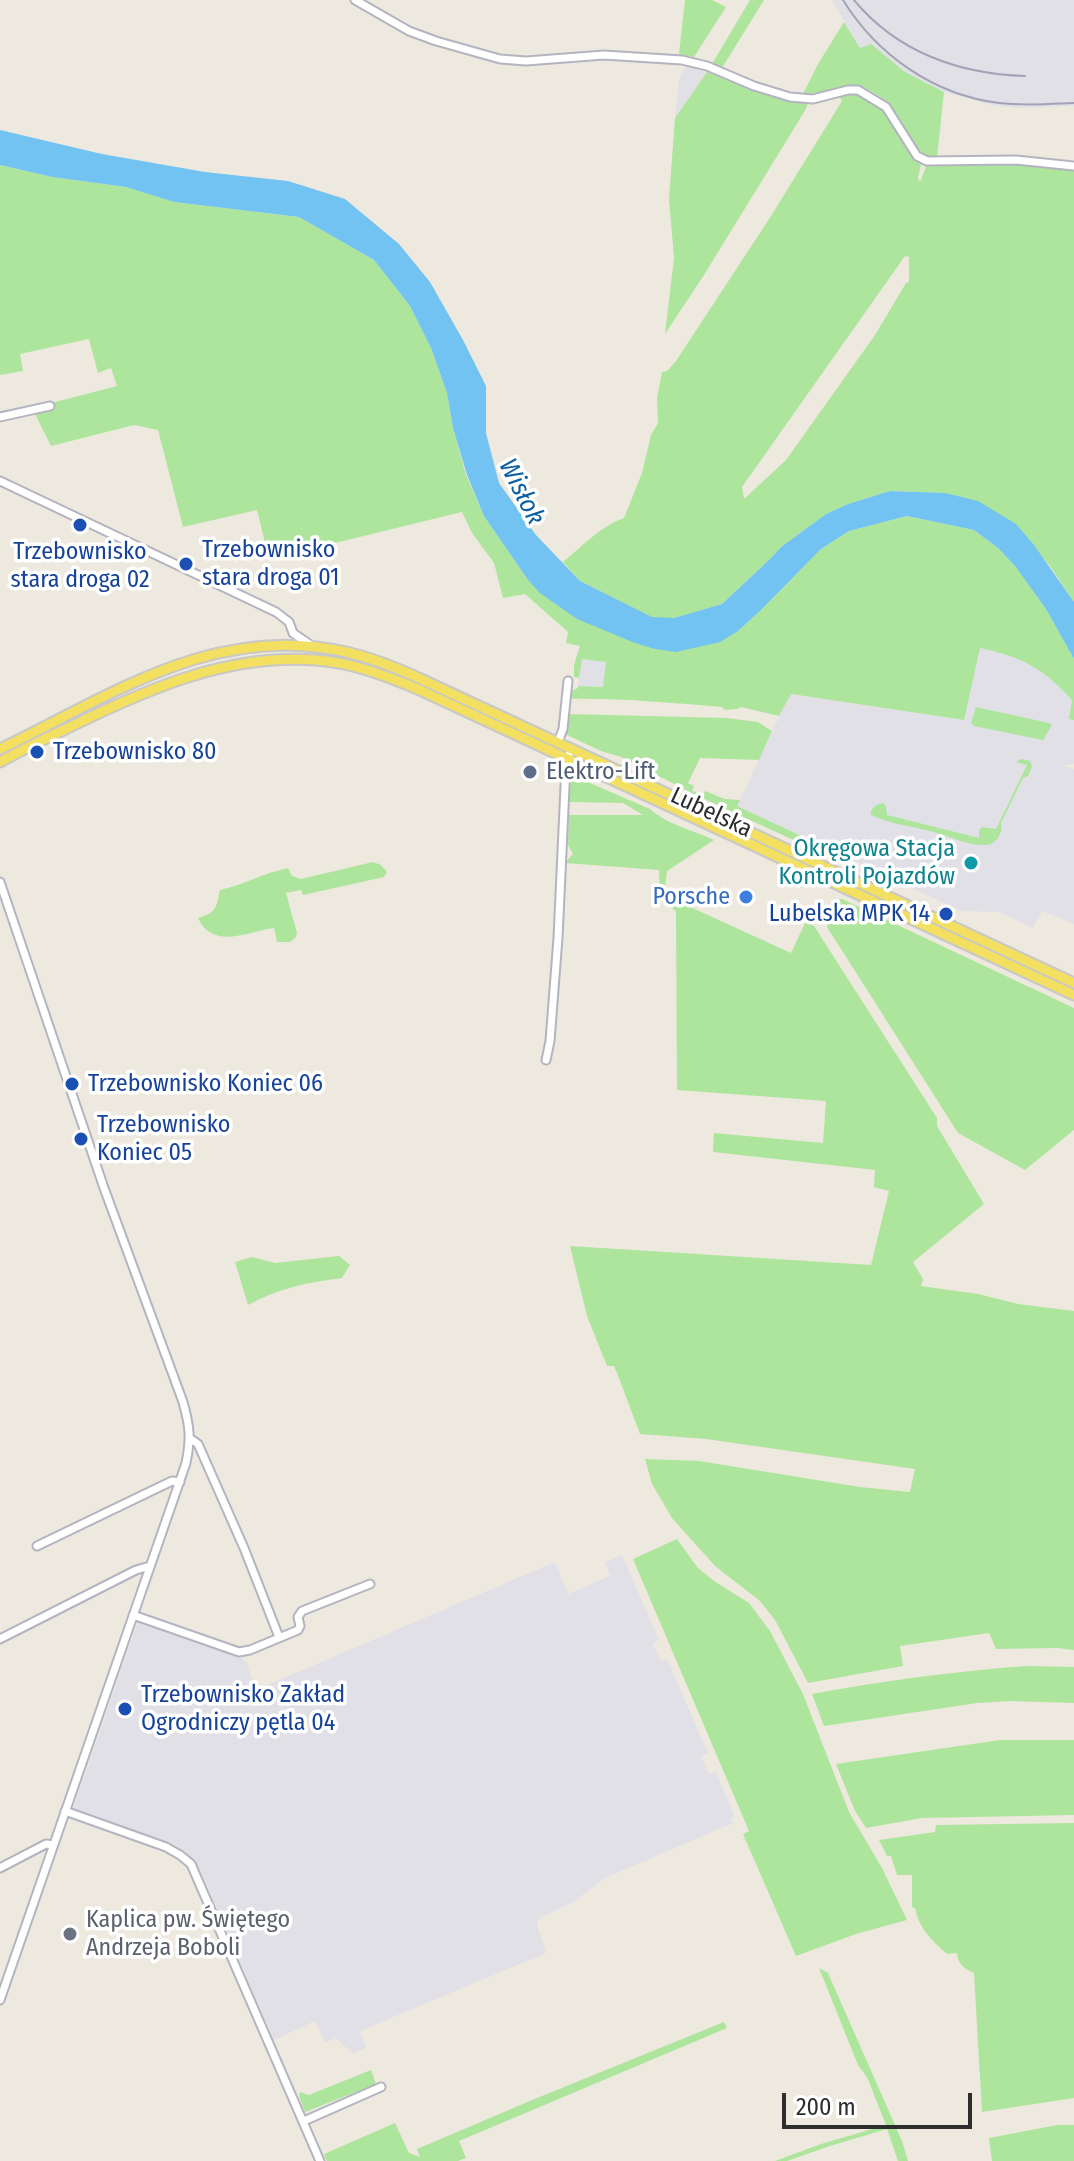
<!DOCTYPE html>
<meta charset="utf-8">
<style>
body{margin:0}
#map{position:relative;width:1074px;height:2161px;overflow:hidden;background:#eee9df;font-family:"Fira Sans Condensed",sans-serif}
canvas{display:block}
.scale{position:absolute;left:782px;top:2093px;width:190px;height:36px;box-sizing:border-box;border:4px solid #2d2d2d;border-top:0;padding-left:10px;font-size:24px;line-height:28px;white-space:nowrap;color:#2d2d2d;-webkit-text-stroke:6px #fff;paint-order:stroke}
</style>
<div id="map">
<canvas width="1074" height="2161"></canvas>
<div class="scale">200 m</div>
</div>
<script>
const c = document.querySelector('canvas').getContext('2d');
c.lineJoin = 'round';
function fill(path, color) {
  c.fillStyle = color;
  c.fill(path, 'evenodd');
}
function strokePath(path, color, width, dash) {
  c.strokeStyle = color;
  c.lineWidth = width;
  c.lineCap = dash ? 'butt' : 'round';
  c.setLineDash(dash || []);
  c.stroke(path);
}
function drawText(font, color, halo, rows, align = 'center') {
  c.font = font + ' "Fira Sans Condensed",sans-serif';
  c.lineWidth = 7;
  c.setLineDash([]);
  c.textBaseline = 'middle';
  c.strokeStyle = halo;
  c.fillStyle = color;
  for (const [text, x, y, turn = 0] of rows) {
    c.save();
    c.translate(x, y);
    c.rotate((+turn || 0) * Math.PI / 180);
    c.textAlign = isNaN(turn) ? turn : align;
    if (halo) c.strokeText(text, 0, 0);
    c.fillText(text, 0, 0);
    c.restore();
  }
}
fill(new Path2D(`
 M832,0H1074V106L1016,108L991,105L944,92L905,72L871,44L860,48Z
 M686,65L707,72L675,118L679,80Z
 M979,648L1010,655L1028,663L1049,676L1074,700V764L1060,766L1074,769V924L1042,911L1033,928L999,912L961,911L737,806L790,694L964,720Z
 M581,659L606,662L603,687L578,686Z
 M622,1555L659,1640L653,1644L661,1661L667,1659L708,1753L701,1756L709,1774L716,1772L735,1817L731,1819L733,1823L605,1878L572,1903L540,1918L537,1924L546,1953L360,2031L366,2048L353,2054L336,2038L325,2043L315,2021L274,2040L203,1876L187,1853L173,1844L73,1809L138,1621L241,1658L247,1663L256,1690L555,1562L568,1594L610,1576L605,1562Z`), '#e2e0e7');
fill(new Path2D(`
 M685,0H712L726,7L694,57L679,54Z
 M750,0H764L722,68L712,64Z
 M844,22L860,48L871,44L905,72L944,92L937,157H922C905,129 887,83 847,87C830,88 821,96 803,94L818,64Z
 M707,72L753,91L808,103L806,109L704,275L665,334L674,258L669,199L675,118Z
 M857,93L887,111L911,154L921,165L918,178L920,182L927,164L1000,162L1074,168V602L1052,569L1016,524L945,493L890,491L848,504L826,514L781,547L770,559L722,604L674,618H652L580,581L563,562C582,547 600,526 624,518L642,473L651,435L658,423L657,398L662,372L667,371L676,361L771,216L842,101L839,96ZM905,256L909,257V282L906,283L875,335L786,460L744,499L742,487Z
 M0,165L52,177L126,187L174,202L299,217L374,260L410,306L431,348L447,393L453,428L466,475L484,516L528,580L577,619L738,631L761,610L821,549L849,531L907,516L974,530L998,548L1015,566L1046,609L1074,659V720L1069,719L1072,700C1043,668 1022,657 980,648L964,720L791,694L779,716L741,707L737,709L725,710L722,707C670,703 619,698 567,699L573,690L578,688V686L603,687L606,662L582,659L579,678L574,677V665L580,646L566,643L568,632L525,594L503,598L494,563L472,533L462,512L269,559L257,510L183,527L158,430L134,425L51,446L32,408L117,386L111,368L98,373L89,339L20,354L23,371L0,375Z
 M976,707L1049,723L1052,725L1043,740L974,726L971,723Z
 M567,714L727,718L758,722L772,731L759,760L700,758L688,783L694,786L692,791L699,793L698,796L621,757L601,751L565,734Z
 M1021,759L1030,761L1032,767L1028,776L1023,778L1001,823C1003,832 997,845 985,845C971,846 950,837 937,833C916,826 890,825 871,815C870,808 877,804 883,803L886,806L887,815L979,838V830L982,827L996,829L1027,765L1016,762Z
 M569,774L650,809C668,825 693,830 714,840L667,871L664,895L791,953L806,921L814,926L937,1118V1126L984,1204L913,1262L923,1279L921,1286L978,1294L1018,1304L1074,1311V1650L1057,1648L996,1649L989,1633L900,1646L903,1666L808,1683L775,1620L760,1601L715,1566L672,1518L652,1484L645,1459L699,1461L860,1487L910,1492L915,1469L706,1439L640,1434L617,1373L614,1366H607L587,1316L570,1246L871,1265L889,1191L874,1187L875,1170L713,1152L714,1133L823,1143L826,1101L677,1090L676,911L660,900L659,870L565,863L573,854L568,845L569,815H643L623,803L569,802Z
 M705,791L725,799L740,800L737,806L838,853L830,856L826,855L702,798Z
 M373,862L381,865L387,872L384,877L303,895L301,890L286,893L297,933L296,937L290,942H277L274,928C249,931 213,951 198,918C217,912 216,908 220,890C243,885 264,873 288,868L292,876L301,879Z
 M838,899H842L1074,1008V1130L1025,1170L958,1133L827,927C826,915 827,906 838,899Z
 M339,1256L350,1265L342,1278C308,1282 277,1289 248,1305L235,1262L252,1257L275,1263Z
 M677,1539L698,1568L714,1581L749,1603L770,1631L803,1694L849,1812L882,1868L907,1920L856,1934L796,1956L743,1834L749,1831L633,1559Z
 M1027,1666L1074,1667V1703L1011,1701L977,1703L824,1726L812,1694C883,1681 955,1671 1027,1666Z
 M1000,1740H1074V1815L922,1818L866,1828L855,1811L836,1764Z
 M1074,1823V2098L982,2112L974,1973C964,1968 958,1965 957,1953L947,1954C931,1940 919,1928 915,1908L912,1907V1875H897L891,1856H887L879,1840L935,1832L936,1825Z
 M819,1968L828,1973L902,2141L908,2161H898L887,2129L830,2146L787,2161H775L821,2144L886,2125L867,2077L858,2065Z
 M724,2022L727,2028L459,2141L466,2158L458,2161H327L324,2154L395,2123L409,2153L420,2157L417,2149L537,2098Z
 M371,2070L376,2084L305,2112L299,2096L300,2092L309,2095Z
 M1057,2125H1074V2161H992L989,2138Z`), '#ade59c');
fill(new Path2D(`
 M0,130L102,154L205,172L288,181L345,199L399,244L430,282L463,340L486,386V433L499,483L536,535L580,581L652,617L674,618L722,604L770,559L781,547L826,514L848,504L890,491L945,493L978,501L1016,524L1034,545L1074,602V659L1046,609L1015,566L998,548L974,530L907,516L849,531L821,549L761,610L738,631L720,642L676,652L655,649L635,643L577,619L540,593L528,580L484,516L467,475L453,428L447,393L431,348L410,306L374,260L299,217L174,202L126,187L52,177L0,165Z`), '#72c3f1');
const minor = new Path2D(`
 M355,0L409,31L436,41L500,59L526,61L604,55L682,60L707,66L754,86L790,97L813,99L848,90H858L886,107L917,156L927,161L1016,160L1074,166
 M0,417L50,406
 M0,481L276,612L289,622L293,633L312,646
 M558,742L563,729L568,681
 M0,882L104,1188L183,1402C190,1427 191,1438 186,1463L0,2000
 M546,1060L550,1041L558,938L566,765L571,748
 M191,1439L198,1444L244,1548L279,1637
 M37,1546L172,1481L180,1482
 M133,1615L239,1652L250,1650L298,1630L300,1626L298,1617L302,1611L370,1584
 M0,1639L136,1570L150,1566
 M65,1811L166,1847L180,1855L191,1864L320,2161
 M0,1868L46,1844L53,1845
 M304,2121L381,2087`);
const major = new Path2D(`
 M0,749C112,695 216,622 346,652C373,658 397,668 421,679L1074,983
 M0,762C25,748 51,736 76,724C152,687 229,654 315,660C351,662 387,676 420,690L1074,995`);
strokePath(minor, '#b3b4c0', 11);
strokePath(major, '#c8c8c8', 13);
strokePath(minor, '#fff', 7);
strokePath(major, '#f3df60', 9);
strokePath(new Path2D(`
 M843,0C877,55 934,95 999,103C1024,106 1049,104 1074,103
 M854,0C897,52 959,74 1025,76`), '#a2a3b7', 2);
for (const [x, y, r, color] of [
 [80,525,8,"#1a4fb4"],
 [186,564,8,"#1a4fb4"],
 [37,752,8,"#1a4fb4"],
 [530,772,8,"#5c6f8a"],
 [971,863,8,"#0f9aa8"],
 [746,897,8,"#3f7fe0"],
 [946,914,8,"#1a4fb4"],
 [72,1084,8,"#1a4fb4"],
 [81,1139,8,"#1a4fb4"],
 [125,1709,8,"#1a4fb4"],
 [70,1934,8,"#6b7280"]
]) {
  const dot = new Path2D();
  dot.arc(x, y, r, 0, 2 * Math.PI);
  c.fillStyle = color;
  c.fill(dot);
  strokePath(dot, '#fff', 3);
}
drawText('24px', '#164399', '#fff', [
 ["Trzebownisko",202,550],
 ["stara droga 01",202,578],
 ["Trzebownisko",80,552,"center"],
 ["stara droga 02",80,580,"center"],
 ["Trzebownisko 80",53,752],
 ["Lubelska MPK 14",930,914,"right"],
 ["Trzebownisko Koniec 06",88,1084],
 ["Trzebownisko",97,1125],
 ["Koniec 05",97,1153],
 ["Trzebownisko Zakład",141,1695],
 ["Ogrodniczy pętla 04",141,1723]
], 'left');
drawText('24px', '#4e5e75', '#fff', [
 ["Elektro-Lift",546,772]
], 'left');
drawText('24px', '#2d2d2d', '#fff', [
 ["Lubelska",711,813,25]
]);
drawText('24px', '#0d838f', '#fff', [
 ["Okręgowa Stacja",955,849],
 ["Kontroli Pojazdów",955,877]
], 'right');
drawText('24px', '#366cbe', '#fff', [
 ["Porsche",730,897]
], 'right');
drawText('24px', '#5b616d', '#fff', [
 ["Kaplica pw. Świętego",86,1920],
 ["Andrzeja Boboli",86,1948]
], 'left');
drawText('italic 26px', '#0c60a2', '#fff', [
 ["Wisłok",521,492,63]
]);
</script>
